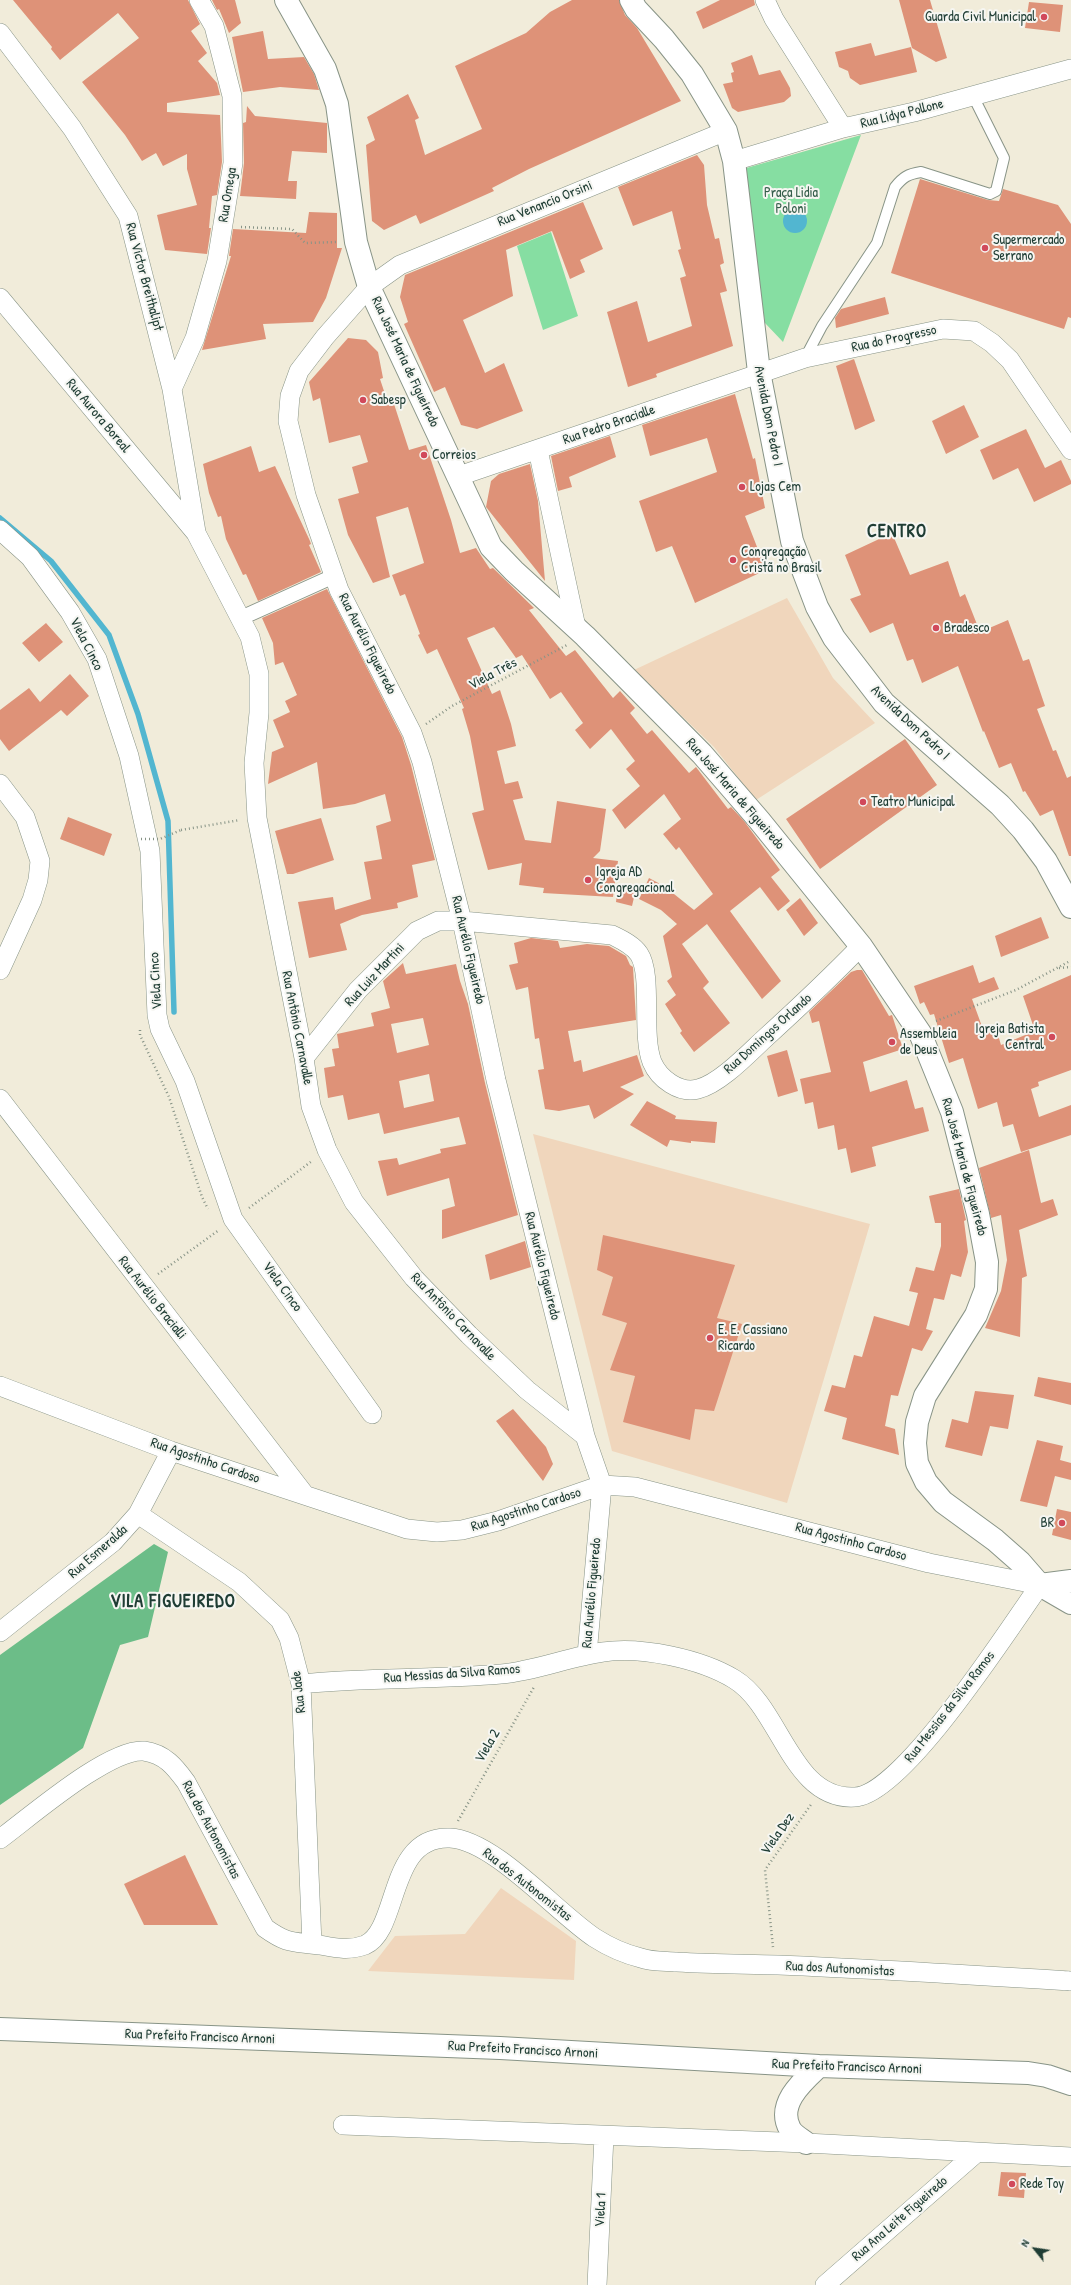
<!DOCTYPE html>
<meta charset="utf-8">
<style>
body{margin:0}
#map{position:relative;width:1071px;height:2285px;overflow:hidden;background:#f1ecda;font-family:"Patrick Hand",sans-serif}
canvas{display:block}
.north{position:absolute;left:1015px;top:2229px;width:40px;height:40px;-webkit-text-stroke:3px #f6f6f2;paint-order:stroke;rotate:300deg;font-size:11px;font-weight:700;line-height:16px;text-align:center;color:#1f3d34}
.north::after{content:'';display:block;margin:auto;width:14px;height:18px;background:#1f3d34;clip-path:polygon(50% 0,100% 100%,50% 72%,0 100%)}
</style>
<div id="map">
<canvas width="1071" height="2285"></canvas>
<div class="north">N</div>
</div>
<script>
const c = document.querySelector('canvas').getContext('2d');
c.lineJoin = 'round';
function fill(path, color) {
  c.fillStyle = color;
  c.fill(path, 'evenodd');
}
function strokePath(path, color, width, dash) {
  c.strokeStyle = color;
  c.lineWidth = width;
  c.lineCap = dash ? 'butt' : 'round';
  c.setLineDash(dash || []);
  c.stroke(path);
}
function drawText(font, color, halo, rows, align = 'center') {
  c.font = font + ' "Patrick Hand",sans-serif';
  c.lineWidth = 4;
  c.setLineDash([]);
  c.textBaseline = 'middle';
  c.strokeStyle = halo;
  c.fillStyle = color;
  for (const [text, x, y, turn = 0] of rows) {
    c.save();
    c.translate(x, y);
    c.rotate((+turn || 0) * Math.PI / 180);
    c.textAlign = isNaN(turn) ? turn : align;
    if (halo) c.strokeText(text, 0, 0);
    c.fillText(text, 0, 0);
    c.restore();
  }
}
fill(new Path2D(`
 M787,598L833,678L875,723L756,800L714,747L634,670Z
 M533,1134L870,1224L787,1503L612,1451Z
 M501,1888L576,1941L574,1980L368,1971L395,1936L465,1934Z`), '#f0d6bc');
fill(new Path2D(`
 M861,135L783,342L765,323L743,169Z
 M551,232L578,316L543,330L517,246Z`), '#86dea2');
fill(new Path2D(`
 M154,1544L168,1552L148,1637L120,1645L83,1748L0,1805V1655Z`), '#6cbd88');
fill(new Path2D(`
 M783 221a12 12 0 1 1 24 0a12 12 0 1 1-24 0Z`), '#52b6d0');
strokePath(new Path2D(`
 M0,518L51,561L109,635L138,714L168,821L174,1012`), '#52b6d0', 5.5);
fill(new Path2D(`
 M13,0H188L200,24L191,31L207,53L198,61L217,83L220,95L167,103V112L220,115L222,162L217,195L212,196L209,228H211L207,254L165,250L157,215L197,205L187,169V154L163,166L156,153L142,161L125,135L82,82L139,38L118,13L60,60L51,49L52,47Z
 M212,0H235L241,23L229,33L219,9L217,10Z
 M572,0H619L625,15L637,28L681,101L529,169L492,188L494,191L420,224L416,215L384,230L372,221L366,145L375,140L367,117L408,94L419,118L415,120L425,155L482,129L455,66L526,33L550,12Z
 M720,0H754L755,5L703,29L696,12Z
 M899,0H930L947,58L936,62L912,48Z
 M1029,2L1063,5L1060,32L1025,28Z
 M263,31L268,59L304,57L314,74L319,90L280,87L243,92L232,37Z
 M871,43L875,56L911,47L917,72L860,85L850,78L848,71L839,67L835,52Z
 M752,55L759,75L780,70L790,88L791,96L784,102L738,112L732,108L723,84L733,82L731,73L734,72L731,63Z
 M247,106L255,116L327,123V153L292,151L288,181H297L296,199L240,196L244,163L243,123L246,122Z
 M697,155L704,165L707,205L715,239L719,238L724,263L720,265L727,291L720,293L733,346L656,374L657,377L628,387L607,312L637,301L648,342L692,326L680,278L686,276L678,250L681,249L672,211L633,226L618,187Z
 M920,179L988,200L999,201L1003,189L1058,205L1071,224V318L1068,317L1064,329L891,273Z
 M583,202L603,249L580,260L585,272L570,279L552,231L506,250L513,296L463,320L485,373L504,363L523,411L477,429L461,425L445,387L434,392L404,324L408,322L400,297L405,275Z
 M309,212L337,213V248H342L326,298L313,322L263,324L266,339L202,350L231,256H229L233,229L306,233Z
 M885,297L889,314L836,328L835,318L841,309Z
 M348,338L366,340L378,352L383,378L380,379L389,406L394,404L409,450L426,445L451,520L460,553L476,548L490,569L493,568L534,608L529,610L566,656L575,650L613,698L620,691L635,708L630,713L647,734L652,730L689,773L696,767L728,809L731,807L744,821L780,870L771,877L790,901L778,911L760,887L730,911L781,981L762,999L707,924L682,944L709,982L703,988L730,1023L694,1052L680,1033L682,1031L665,1004L676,995L667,981L672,977L663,936L677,924L661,910L639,899L649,878L664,886L694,910L713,894L679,847L676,850L663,834L681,819L664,794L625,829L612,810L640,786L626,769L635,761L611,729L590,749L575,730L583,723L561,692L550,699L522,655L516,658L494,627L467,638L492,694L500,690L511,724L516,746L497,751L505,784L518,781L523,798L513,800L525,840L551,843L557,801L606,809L600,851L593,858L618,861L613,897L543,893L544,888L519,885L522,863L488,870L472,813L484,810L470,736L462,709L464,708L437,649L427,654L418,635L420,634L405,594L400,596L392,575L424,563L408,507L376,517L390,577L373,583L348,535L338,499L359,493L352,467L368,462L360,435L329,443L320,398L313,401L309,382Z
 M854,359L875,421L855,430L836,366Z
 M735,394L753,459L755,458L765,508L745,516L766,570L695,603L672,546L656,552L639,501L717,472L707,438L650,456L642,425Z
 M964,405L979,437L946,454L932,421Z
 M1026,429L1045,468L1061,460L1071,481V484L1034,502L1018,468L993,480L980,450Z
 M610,436L616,457L569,477L572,487L558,491L551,456Z
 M251,446L259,472L275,466L310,541L311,544L309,545L321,572L258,601L246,574L243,575L226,539L221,516L218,517L209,493L203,464Z
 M530,464L538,501L545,581L486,507L491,481L499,474Z
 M892,533L910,575L948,561L960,597L965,594L980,632L1008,620L1023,661L1029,659L1045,706L1037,709L1053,751L1056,750L1067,778L1071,776V856H1069L1053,810L1040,816L1025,791L1023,792L1011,763L999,768L984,731L983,732L958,666L922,683L913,659L907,661L893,623L870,633L850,599L861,595L845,555Z
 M327,589L402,737L411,765L435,860L412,865L418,897L397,903L398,908L362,915L340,924L347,950L309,958L298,902L333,897L335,910L371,899L364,862L382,859L376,826L391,821L385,794L355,804L323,809L317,762L268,784L272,752L284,747L273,720L290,712L285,701L297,695L283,662L275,665L273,643L262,618Z
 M46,623L63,642L39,662L22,643Z
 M70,674L89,696L67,716L61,710L9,751L0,739V710L29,688L40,702Z
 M905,739L937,785L820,869L786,819Z
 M68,817L112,834L104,856L60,839Z
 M321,818L334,860L293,874H287L275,831Z
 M618,885L636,889L632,906L616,902Z
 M800,898L818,923L804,936L786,910Z
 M1041,917L1049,938L1001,957L995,936Z
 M531,938L558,941L560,948L587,944L609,946L626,956L630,965L633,967L636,1020L568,1031L574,1062L581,1060L583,1072L637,1055L644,1076L620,1087L634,1094L594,1119L589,1105L559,1111L545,1109L538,1070L544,1069L539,1038L535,1039L528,987L516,990L509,965L518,963L514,943Z
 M403,963L406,974L456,964L460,981L468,1004L485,1083L518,1215L442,1239V1210L455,1206L449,1178L387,1196L378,1161L397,1158L399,1165L441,1153L440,1149L466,1144L459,1117L384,1134L379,1113L348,1120L343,1095L328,1098L324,1068L335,1066L332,1049L339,1048L337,1034L374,1026L371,1013L390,1008L383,981ZM423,1018L429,1045L397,1053L391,1024ZM429,1074L434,1101L404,1108L399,1081Z
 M973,965L979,983L994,977L999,989L972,999L984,1032L996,1028L1001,1045L1035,1031L1023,996L1071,975V1070L1038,1082L1039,1086L1031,1089L1039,1117L1071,1105V1135L1021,1152L1013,1124L1003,1127L997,1102L978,1109L963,1058L949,1063L934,1014L930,1015L924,1002L920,1004L914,986Z
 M857,970H862L889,1016L892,1015L903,1049L863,1062L870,1092L907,1080L915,1109L923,1107L929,1131L872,1147L876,1166L851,1173L846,1148L838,1150L834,1125L818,1129L813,1102L805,1104L800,1079L831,1072L819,1021L812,1023L809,1012L851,972Z
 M787,1050L798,1091L778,1097L767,1056Z
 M647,1101L676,1116L675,1119L717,1122L715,1143L691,1141V1143L670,1140L667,1147L630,1125Z
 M1029,1150L1041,1203L1053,1199L1058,1215L1019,1230L1027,1276L1022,1278L1020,1337L985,1328L1001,1291L1007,1260L1001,1215L991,1218L979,1168Z
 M959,1189L966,1220L964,1221L968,1252L961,1277L951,1274L944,1300L934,1298L926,1329L933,1331L922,1351L912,1348L898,1396L891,1395L885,1426L895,1429L899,1455L842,1439L847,1418L824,1411L832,1385L845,1388L854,1355L862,1357L874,1316L909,1326L918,1293L909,1291L916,1267L934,1271L941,1246V1223H935L929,1196Z
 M603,1235L735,1265L717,1318L742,1324L714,1411L695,1409L690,1440L623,1422L635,1376L610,1370L627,1323L602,1315L613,1277L597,1270Z
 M525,1241L531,1267L490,1280L485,1255Z
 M1038,1377L1071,1383V1405L1034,1396Z
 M975,1391L1014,1395L1008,1429L990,1426L982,1456L945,1447L952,1419L968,1423Z
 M513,1409L546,1447L553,1464L543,1481L496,1421Z
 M1037,1440L1063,1446L1060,1460L1071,1463V1480L1055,1476L1047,1507L1020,1501Z
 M1057,1509L1071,1512V1540L1052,1535Z
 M185,1855L218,1925H144L124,1884Z
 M1001,2172L1026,2173L1024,2198L998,2196Z`), '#de9278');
const service = new Path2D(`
 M805,358L822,326L877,243L895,187C903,177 908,174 921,172L990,194L996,191L1004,158L973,96`);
const pedestrian = new Path2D(`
 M241,618L334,576`);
const minor = new Path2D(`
 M765,0L774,19L843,128
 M0,33L72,128L128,216L172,389L196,532
 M734,161L843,128L914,112L1071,69
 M0,298L196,533L250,637L259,674V713L254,763L257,818L304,1058L311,1106L327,1150L354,1202L414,1278L469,1335L527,1390L585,1436
 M172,389L195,338L217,261L233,163L232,96L214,26L199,0
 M538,450L576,627
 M459,476L805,358L943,329L974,331L992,343L1010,360L1071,450
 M0,530L30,557L70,612L97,659L129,756L150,851L157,1015L160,1029L185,1081L233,1219L372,1414
 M0,784L25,817L40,861L38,880L32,900L0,970
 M304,1058L358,990L417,931L438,921H462L612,935C622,940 633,945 639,954C653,975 641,1034 652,1062C659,1079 680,1094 698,1089C719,1084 747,1055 763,1040C797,1009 830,978 861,946
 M0,1099L305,1495
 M0,1386L171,1451L407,1529L437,1532L462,1530L498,1521L602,1485L635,1487L929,1563L1040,1585C1010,1627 903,1795 855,1797C791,1801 781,1707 734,1679C701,1659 641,1646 603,1652C568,1657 536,1671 501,1674C434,1680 368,1677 301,1684
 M138,1514L239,1582L280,1620L289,1638L301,1684L312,1944
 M0,1632L113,1542L138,1514L171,1451
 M587,1655L602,1485L585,1436L496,1080L462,921L422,762L412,733L339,590L306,495L288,421L290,396L299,371L325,337L369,287L400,265L726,131
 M0,1839C30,1817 109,1748 144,1751C165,1754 175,1767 186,1782L265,1928C289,1945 292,1941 320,1945C336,1948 349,1951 365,1945C400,1930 387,1835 450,1838C494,1840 557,1913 595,1938C609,1947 625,1954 641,1958C652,1962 666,1961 677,1962C711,1964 744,1964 778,1965C876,1969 973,1975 1071,1981
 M343,2125L806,2143L1071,2157
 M597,2285L604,2136
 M825,2285L975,2154`);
const secondary = new Path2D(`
 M286,0L325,69L337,104L356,242L369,287L491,547L514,571L585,636L702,754L759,820L861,946L920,1033L952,1112L978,1214L987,1262L986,1289L976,1315L925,1396L917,1422L915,1443L917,1463L926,1482L943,1502L995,1540L1020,1562L1040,1585L1071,1603
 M631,0L636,9L664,39L692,74L726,131L734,161L759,372L792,541L817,607L834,638L884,703L1000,805L1023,830L1046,861L1071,907
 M1040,1585L1071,1581
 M0,2029L500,2048L819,2066L1028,2073L1047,2076L1071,2084
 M806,2143C801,2139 793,2135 790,2129C776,2104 803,2081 819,2066`);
strokePath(service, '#889487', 12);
strokePath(pedestrian, '#889487', 16);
strokePath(minor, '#889487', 20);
strokePath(secondary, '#889487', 24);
strokePath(new Path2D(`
 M241,227L292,229L305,243L336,242
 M426,724L452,706L567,645
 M181,830L240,820
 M1059,968L1071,967
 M936,1021L1016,990L1070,961
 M140,1030V1035L169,1097L202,1197L208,1209
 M249,1208L312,1161
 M158,1274L219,1230
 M458,1821L534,1687
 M773,1947L765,1870L812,1803`), '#889487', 2.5, [1, 3]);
strokePath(service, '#fff', 10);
strokePath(pedestrian, '#fff', 14);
strokePath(minor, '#fff', 19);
strokePath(secondary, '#fff', 22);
strokePath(new Path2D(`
 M141,839H160L181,830`), '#889487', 2.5, [1, 3]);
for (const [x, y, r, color] of [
 [1044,17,4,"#d1495b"],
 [985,248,4,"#d1495b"],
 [363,400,4,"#d1495b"],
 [424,455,4,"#d1495b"],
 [742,487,4,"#d1495b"],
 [733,560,4,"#d1495b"],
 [936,628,4,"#d1495b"],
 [863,802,4,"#d1495b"],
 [588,880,4,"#d1495b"],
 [1052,1037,4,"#d1495b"],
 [892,1042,4,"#d1495b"],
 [710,1338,4,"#d1495b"],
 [1062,1523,4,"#d1495b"],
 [1012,2184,4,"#d1495b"]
]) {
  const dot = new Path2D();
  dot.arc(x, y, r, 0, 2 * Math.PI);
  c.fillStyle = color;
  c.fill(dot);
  strokePath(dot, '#f6f6f2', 1.5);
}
drawText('14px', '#1f3d34', '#f6f6f2', [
 ["Guarda Civil Municipal",1036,17,"right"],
 ["Supermercado",993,240],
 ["Serrano",993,256],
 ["Sabesp",371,400],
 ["Correios",432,455],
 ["Lojas Cem",750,487],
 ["Congregação",741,552],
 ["Cristã no Brasil",741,568],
 ["Bradesco",944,628],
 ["Teatro Municipal",871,802],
 ["Igreja AD",596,872],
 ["Congregacional",596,888],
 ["Igreja Batista",1044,1029,"right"],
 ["Central",1044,1045,"right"],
 ["Assembleia",900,1034],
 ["de Deus",900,1050],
 ["E. E. Cassiano",718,1330],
 ["Ricardo",718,1346],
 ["BR",1054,1523,"right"],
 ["Rede Toy",1020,2184]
], 'left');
drawText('14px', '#1f3d34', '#f6f6f2', [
 ["Rua Lídya Pollone",902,114,-14],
 ["Rua Omega",228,195,-81],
 ["Rua Venancio Orsini",545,204,-22],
 ["Rua Victor Breithalipt",144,277,75],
 ["Rua do Progresso",894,339,-12],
 ["Rua José Maria de Figueiredo",405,362,65],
 ["Rua Aurora Boreal",98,416,50],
 ["Avenida Dom Pedro I",768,416,79],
 ["Rua Pedro Bracialle",609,425,-19],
 ["Viela Cinco",86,644,63],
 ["Rua Aurélio Figueiredo",367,644,63],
 ["Viela Três",493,674,-28],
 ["Avenida Dom Pedro I",910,723,43],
 ["Rua José Maria de Figueiredo",735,794,49],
 ["Rua Aurélio Figueiredo",468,950,77],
 ["Rua Luiz Martini",375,975,-47],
 ["Viela Cinco",156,981,-93],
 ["Rua Antônio Carnavalle",297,1028,79],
 ["Rua Domingos Orlando",768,1034,-42],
 ["Rua José Maria de Figueiredo",964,1167,75],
 ["Rua Aurélio Figueiredo",542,1266,76],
 ["Viela Cinco",282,1287,54],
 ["Rua Aurélio Bracialli",152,1298,52],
 ["Rua Antônio Carnavalle",453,1317,46],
 ["Rua Agostinho Cardoso",205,1461,19],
 ["Rua Agostinho Cardoso",526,1510,-18],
 ["Rua Agostinho Cardoso",851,1542,15],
 ["Rua Esmeralda",98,1552,-41],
 ["Rua Aurélio Figueiredo",592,1593,-85],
 ["Rua Messias da Silva Ramos",452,1674,-4],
 ["Rua Jade",299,1692,-97],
 ["Rua Messias da Silva Ramos",950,1707,-52],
 ["Viela 2",488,1746,-60],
 ["Rua dos Autonomistas",211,1830,62],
 ["Viela Dez",778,1834,-55],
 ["Rua dos Autonomistas",527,1885,38],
 ["Rua dos Autonomistas",840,1969,3],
 ["Rua Prefeito Francisco Arnoni",200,2037,2],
 ["Rua Prefeito Francisco Arnoni",523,2050,3],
 ["Rua Prefeito Francisco Arnoni",847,2067,2],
 ["Viela 1",601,2210,-87],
 ["Rua Ana Leite Figueiredo",900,2219,-41]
]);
drawText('14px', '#345d4a', '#f6f6f2', [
 ["Praça Lidia",791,193],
 ["Poloni",791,209]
]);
c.letterSpacing = '1px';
drawText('bold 18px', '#1f3d34', '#f6f6f2', [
 ["CENTRO",897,532],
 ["VILA FIGUEIREDO",173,1602]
]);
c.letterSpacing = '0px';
</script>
